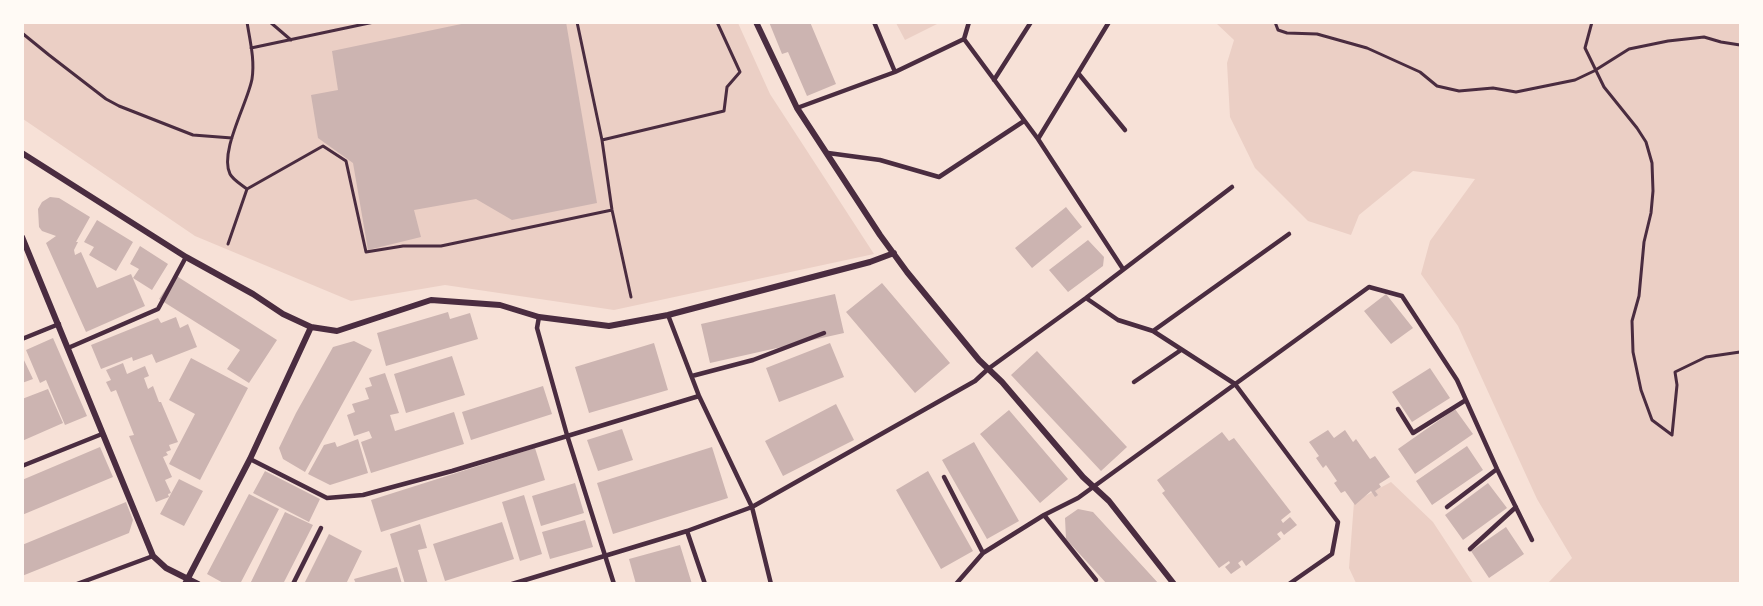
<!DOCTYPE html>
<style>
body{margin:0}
#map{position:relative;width:1763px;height:606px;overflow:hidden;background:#f7e1d7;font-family:Rubik,sans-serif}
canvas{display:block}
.frame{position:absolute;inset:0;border:24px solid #fffaf5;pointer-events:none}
</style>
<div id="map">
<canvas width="1763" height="606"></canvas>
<div class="frame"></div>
</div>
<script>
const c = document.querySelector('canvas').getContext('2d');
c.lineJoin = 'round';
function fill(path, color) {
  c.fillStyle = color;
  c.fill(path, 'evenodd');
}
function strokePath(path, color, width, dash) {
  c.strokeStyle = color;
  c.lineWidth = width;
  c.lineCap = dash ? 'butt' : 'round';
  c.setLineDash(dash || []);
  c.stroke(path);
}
fill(new Path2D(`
 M23,23H738L770,94L874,254L614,310L445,285L351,301L195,236L23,119Z
 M896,23H939L905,40Z
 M1216,23H1740V583H1548L1572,558L1537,499L1458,326L1421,274L1430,241L1475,179L1413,171L1359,215L1351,235L1308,221L1255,168L1230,117L1227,63L1234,40Z
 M1391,482L1433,522L1473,583H1356L1349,568L1354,502Z`), '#ebcfc5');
fill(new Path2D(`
 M471,22H566L597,203L512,220L476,199L414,210L421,237L368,250L353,163L318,138L311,95L338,90L332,51Z
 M769,22H810L836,84L807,96L788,52L782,54Z
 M50,197L59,198L90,217L76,242H78L74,250L75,255L81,252L97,288L131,274L145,306L86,332L46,243L56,236L42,231L39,227L38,209L42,202Z
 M1066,207L1082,227L1032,268L1015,248Z
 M97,220L133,242L116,271L89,255L94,247L84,242Z
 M1088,240L1104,257L1103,266L1068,292L1049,270Z
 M140,246L168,264L152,290L133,278L139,269L130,264Z
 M175,275L277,340L249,383L227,369L240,350L159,299Z
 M882,283L950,363L915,393L846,312Z
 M835,294L844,333L710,363L701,324Z
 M1386,294L1413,328L1391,344L1364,311Z
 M448,312L450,319L470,313L478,339L386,366L377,333Z
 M176,317L180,328L188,324L197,347L156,363L152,354L133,361L132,357L101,369L91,345L158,318L161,323Z
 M53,338L87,416L65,425L46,380L40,383L26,350Z
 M354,341L372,350L305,472L283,459L279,448L296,413L333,347Z
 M654,343L668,390L589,413L575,367Z
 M830,343L844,377L779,402L766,368Z
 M1037,351L1127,447L1101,471L1011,375Z
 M22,356L33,379L22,383Z
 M452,356L465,395L406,413L394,374Z
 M191,358L248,388L200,480L169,464L195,414L169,400Z
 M123,363L127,374L145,366L149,376L144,378L148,389L153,386L159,402H161L178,442L169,445L171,450L166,452L168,455L163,457L172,477L165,480L171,493L168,494L169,497L156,502L129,436L134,435L116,390L111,392L106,382L111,380L106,370Z
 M1430,368L1450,398L1412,422L1392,392Z
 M385,373L399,413L390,415L395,431L454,412L464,444L371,473L361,442L372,438L369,431L354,436L347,415L355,412L352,404L369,399L365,388L372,386L369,378Z
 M543,386L552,414L471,440L462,412Z
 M48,389L63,423L22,441V399Z
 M836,404L854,440L783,476L765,441Z
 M1455,409L1473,434L1415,474L1398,449Z
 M1009,410L1068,479L1040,503L980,434Z
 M622,429L633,460L598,471L587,440Z
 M1328,430L1334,438L1345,430L1353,442L1356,439L1370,459L1375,456L1390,477L1379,484L1381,487L1375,491L1378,495L1375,497L1371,491L1355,505L1345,491L1341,493L1334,483L1337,481L1326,465L1323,468L1316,458L1319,456L1309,442Z
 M1222,432L1229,441L1234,438L1291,512L1281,520L1283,523L1290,517L1297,525L1284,535L1281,531L1277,534L1281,539L1246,566L1242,560L1238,563L1241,567L1231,574L1225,567L1230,563L1229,561L1219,568L1162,493L1165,491L1157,480Z
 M358,439L368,473L330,485L308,474L324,445L335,442L337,447Z
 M974,442L1019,521L987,539L942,460Z
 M1467,446L1483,470L1432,505L1416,481Z
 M100,447L113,477L22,515V480Z
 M712,447L728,498L613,534L597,483Z
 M535,448L545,480L381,532L371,500Z
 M265,471L320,499L309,522L253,493Z
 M928,471L973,551L941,569L896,490Z
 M179,479L203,491L184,526L160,514Z
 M575,483L584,513L541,526L532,496Z
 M1488,483L1507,508L1463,540L1445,515Z
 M249,494L279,509L240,584H225L207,574Z
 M524,495L542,554L520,561L502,502Z
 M126,502L133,520L129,533L22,576V545Z
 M1078,509L1093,512L1159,584H1107L1066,539L1065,518Z
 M285,512L313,525L283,584H250Z
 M585,520L593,547L550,559L542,532Z
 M502,522L514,559L445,581L433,544Z
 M420,524L427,548L418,550L428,584H405L390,534Z
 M1506,527L1524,554L1489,578L1471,551Z
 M329,534L362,551L346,584H304Z
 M680,545L692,584H636L629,559Z
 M397,567L402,584H356L354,579Z`), '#ccb4b1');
strokePath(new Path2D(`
 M270,22L291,40
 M577,22L602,140L612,210L631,297
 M1275,22L1278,30L1287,33L1317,34L1367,48L1420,72L1437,86L1459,91L1493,88L1516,92L1575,80L1594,71L1629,49L1668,41L1704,37L1721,42L1740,45
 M1592,22L1585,48L1604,87L1637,128L1646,142L1652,163L1653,191L1651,213L1644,242L1639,296L1632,321L1633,352L1641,390L1652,420L1672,435L1677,385L1675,372L1706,357L1740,352
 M22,33L49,55L106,99L119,106L193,135L232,138
 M251,48L374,22
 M602,140L724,111L727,87L740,72L717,22
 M247,189L323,146L346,161L366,252L403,246H441L612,210
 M228,244L247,189C242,185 233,180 230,174C219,152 248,102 252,79C255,60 250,41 247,22`), '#4a2c40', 3);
strokePath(new Path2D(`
 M874,22L895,72
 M964,39L1038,139L1123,269
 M964,39L969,22
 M1078,73L1125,130
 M994,80L1031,22
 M797,108L895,72L964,39
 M1038,139L1109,22
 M828,153L880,160L939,177L1024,121
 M1086,298L1118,320L1153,331L1235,384L1338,522L1332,554L1289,584
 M668,315L699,396L752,507L771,584
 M539,317L537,328L567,435L614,584
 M1153,331L1289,234
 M22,339L59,324
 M68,348L158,309L186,257
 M692,376L753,360L824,333
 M1134,382L1181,350
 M1398,409L1413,433L1466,400
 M250,459L327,498L363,495L452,471L699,396
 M22,466L102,434
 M944,477L983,553
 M1447,507L1497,469
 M1044,515L1096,580
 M687,531L705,584
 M1470,549L1516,507
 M77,584L153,556
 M293,584L321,528
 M512,584L687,531L752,507L975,381L988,369L1086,298L1232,187
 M956,584L983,553L1044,515L1078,498L1369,287L1402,296L1457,380L1497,469L1532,540`), '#4a2c40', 4.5);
strokePath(new Path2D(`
 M756,22L797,108L880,235L907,272L979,360L1002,382L1083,477L1109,501L1174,584
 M22,153L186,257L253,294L283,314L311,327L337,331L431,300L500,305L539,317L609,326L668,315L870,262L894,253
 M22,237L153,556L166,568L198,584
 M185,584L250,459L311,327`), '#4a2c40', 6);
</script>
